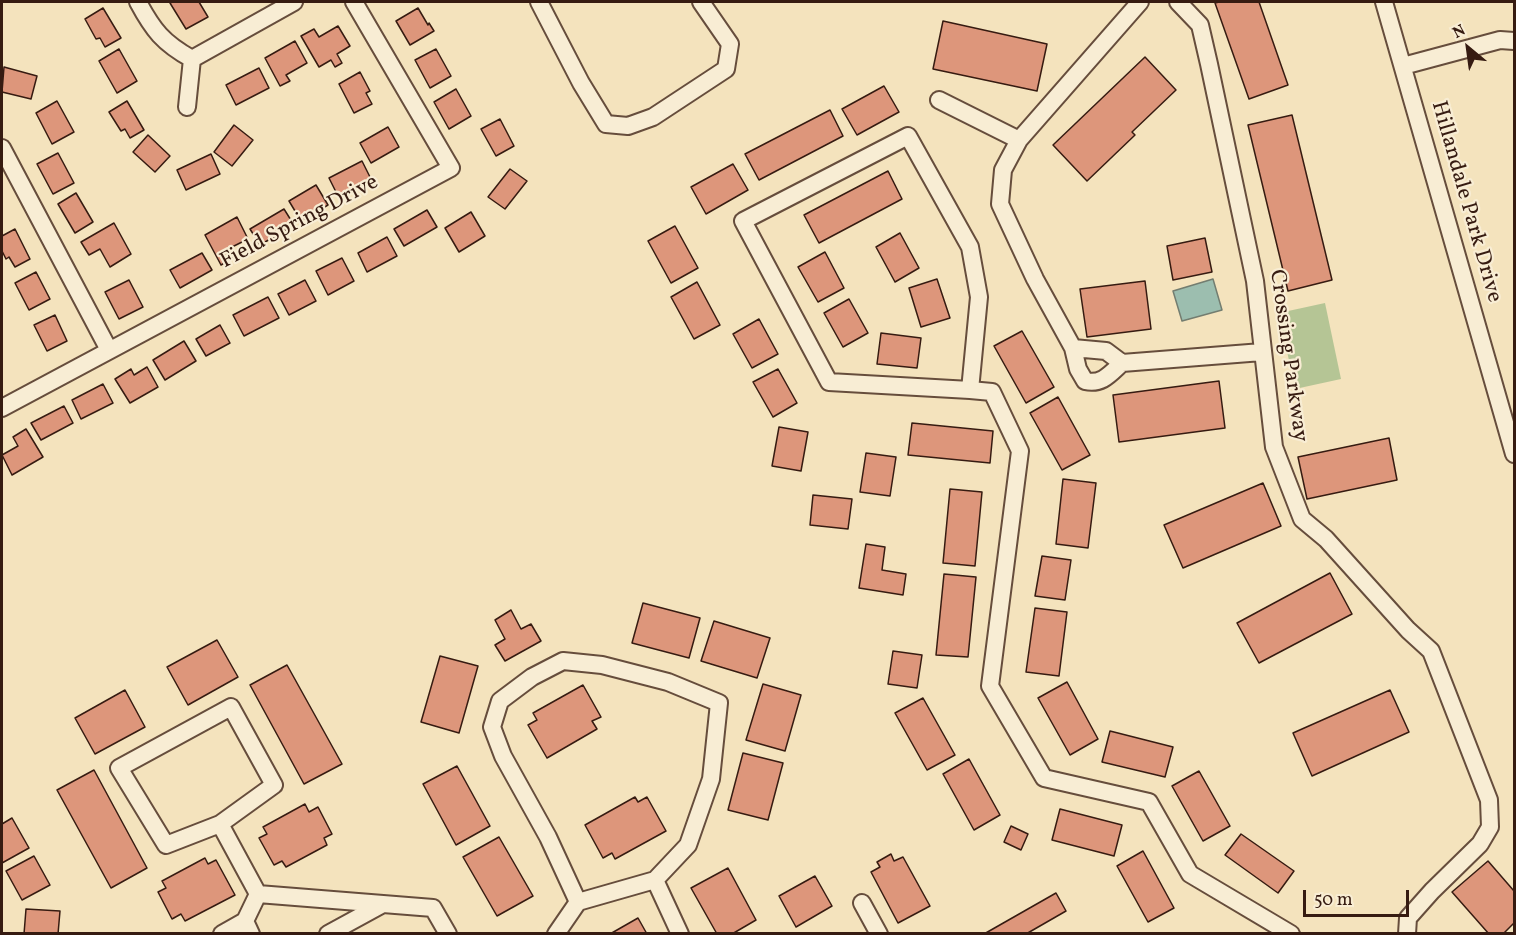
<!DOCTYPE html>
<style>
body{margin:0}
#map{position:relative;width:1516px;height:935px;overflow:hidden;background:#f4e3bd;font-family:Vollkorn,serif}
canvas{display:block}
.frame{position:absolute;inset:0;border:3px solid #361b11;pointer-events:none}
.north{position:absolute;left:1438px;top:18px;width:60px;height:60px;-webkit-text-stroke:4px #f8edd4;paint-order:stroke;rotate:331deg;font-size:16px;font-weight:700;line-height:24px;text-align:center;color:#361b11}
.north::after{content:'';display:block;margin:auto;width:21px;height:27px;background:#361b11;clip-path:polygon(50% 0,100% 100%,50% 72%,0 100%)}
.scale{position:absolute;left:1303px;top:890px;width:106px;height:27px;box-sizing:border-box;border:3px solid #361b11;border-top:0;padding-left:8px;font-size:18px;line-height:21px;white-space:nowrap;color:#361b11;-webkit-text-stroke:4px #f8edd4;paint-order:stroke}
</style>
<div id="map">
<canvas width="1516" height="935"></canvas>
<div class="frame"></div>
<div class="north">N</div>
<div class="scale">50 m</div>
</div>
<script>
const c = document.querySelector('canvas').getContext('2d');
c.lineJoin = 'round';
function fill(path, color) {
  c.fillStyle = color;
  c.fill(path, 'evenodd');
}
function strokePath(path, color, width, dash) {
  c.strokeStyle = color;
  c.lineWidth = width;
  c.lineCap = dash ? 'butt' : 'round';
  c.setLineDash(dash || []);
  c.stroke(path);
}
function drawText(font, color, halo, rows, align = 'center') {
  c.font = font + ' Vollkorn,serif';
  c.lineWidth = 4.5;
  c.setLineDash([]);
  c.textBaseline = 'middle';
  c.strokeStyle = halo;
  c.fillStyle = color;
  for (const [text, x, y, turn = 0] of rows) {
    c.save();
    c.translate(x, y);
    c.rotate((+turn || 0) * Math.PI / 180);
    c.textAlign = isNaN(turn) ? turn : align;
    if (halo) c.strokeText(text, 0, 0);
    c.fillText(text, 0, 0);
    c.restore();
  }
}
fill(new Path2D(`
 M1325,303L1341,379L1295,389L1279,313Z`), '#b5c595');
const water = new Path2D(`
 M1213,279L1222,310L1182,321L1173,291Z`);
fill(water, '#9cbeaf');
strokePath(water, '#737d70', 1.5);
const building = new Path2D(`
 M172,2H199L208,17L186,29L170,3Z
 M1219,2H1259L1288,85L1249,99L1215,3Z
 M103,8L121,38L105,47L100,38L96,39L85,19Z
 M418,8L428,25L429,23L434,31L410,45L396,21Z
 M943,21L1047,44L1037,91L933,69Z
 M338,26L350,46L337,54L342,63L335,67L331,60L319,67L301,36L314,29L319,37Z
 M295,41L307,63L286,75L290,81L280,86L265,58Z
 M119,49L137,81L117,93L99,61Z
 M436,49L451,76L430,88L415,60Z
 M1145,57L1176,90L1132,132L1135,135L1087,181L1053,145Z
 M4,67L37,76L31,99L2,92Z
 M259,68L269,88L236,105L226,85Z
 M360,72L370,91L366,93L372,104L354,113L339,84Z
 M884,86L899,112L857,135L842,109Z
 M456,89L471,116L449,129L434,102Z
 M57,101L74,132L52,144L36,113Z
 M127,101L144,130L130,138L125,129L121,131L109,112Z
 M830,110L843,136L759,180L745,154Z
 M1292,115L1332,280L1288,291L1248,125Z
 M500,119L514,146L496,156L481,129Z
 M234,125L253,140L232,166L214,152Z
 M388,127L399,147L371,163L360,143Z
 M148,135L170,156L155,172L133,152Z
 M58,153L74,183L53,194L37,164Z
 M211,154L220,174L186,190L177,170Z
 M362,161L371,179L338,196L329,178Z
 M733,164L748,190L706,214L691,187Z
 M510,169L527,181L505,209L488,197Z
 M888,171L902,199L819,243L804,215Z
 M316,185L328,205L301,221L289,201Z
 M76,193L93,222L75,233L58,204Z
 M284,209L294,225L260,245L250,229Z
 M427,210L437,227L404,246L394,229Z
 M471,212L485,236L459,252L445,228Z
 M237,217L248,239L228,249L233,258L221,265L205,235Z
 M114,223L131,254L110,267L100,249L89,255L81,242Z
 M675,226L698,268L671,283L648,241Z
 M15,229L30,259L15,267L9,257L6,259L2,251V236Z
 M900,233L919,268L895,282L876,247Z
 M387,237L397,256L367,272L358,253Z
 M1205,238L1212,272L1173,280L1167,246Z
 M825,252L844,288L818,302L798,267Z
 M202,253L212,270L180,288L170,270Z
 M342,258L354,281L328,295L316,271Z
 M36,272L50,299L29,310L15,283Z
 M937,279L950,318L921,327L909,288Z
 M129,280L143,307L119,319L105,292Z
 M305,280L316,301L289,315L278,294Z
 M1145,281L1151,329L1087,337L1080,289Z
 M697,282L720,325L694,339L671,297Z
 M268,297L279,318L244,336L233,315Z
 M849,299L868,333L843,347L824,313Z
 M55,315L67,341L47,351L34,325Z
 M759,319L778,354L752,368L733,334Z
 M220,325L230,343L206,356L196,339Z
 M1022,331L1054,387L1026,403L994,346Z
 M881,333L921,338L917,368L877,364Z
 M184,341L196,361L165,380L153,360Z
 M147,367L158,387L130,403L115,379L131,369L134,375Z
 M778,369L797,403L773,417L753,382Z
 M1219,381L1225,428L1119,442L1113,395Z
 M103,384L113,403L81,419L72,400Z
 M1058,397L1090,455L1062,470L1030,413Z
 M64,406L73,423L41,440L31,423Z
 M912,423L993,431L990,463L908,455Z
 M779,427L808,432L801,471L772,466Z
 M26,429L43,457L12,475L2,455L18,446L13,437Z
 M1389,438L1397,480L1307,499L1298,457Z
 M866,453L896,457L890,496L860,492Z
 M1063,479L1096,483L1088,548L1056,544Z
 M1263,483L1281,526L1183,568L1164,525Z
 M950,489L982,492L975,566L943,563Z
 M813,495L852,499L848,529L810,525Z
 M866,544L885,547L882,570L906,574L903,595L859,588Z
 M1042,556L1071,560L1065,600L1035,596Z
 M1330,573L1352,614L1259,663L1237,623Z
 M944,574L976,577L968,657L936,655Z
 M643,603L700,618L689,658L632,643Z
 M1035,608L1067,612L1059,676L1026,672Z
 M511,610L521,629L531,624L541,641L505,661L495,645L505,639L495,620Z
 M714,621L770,638L757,678L701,661Z
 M217,640L238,677L188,705L167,667Z
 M893,651L922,655L917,688L888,684Z
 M440,656L478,666L459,733L421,722Z
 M287,665L342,764L304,784L250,685Z
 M1067,682L1098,739L1070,755L1038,698Z
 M763,684L801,695L785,751L746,740Z
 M583,685L601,717L592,721L597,729L547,758L528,725L537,720L533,713Z
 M125,690L145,727L95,754L75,718Z
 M1390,690L1409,732L1312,776L1293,733Z
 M923,698L955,755L927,770L895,713Z
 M1110,731L1173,747L1165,777L1102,762Z
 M743,753L783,763L768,820L728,810Z
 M969,759L1000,815L974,830L943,774Z
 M457,766L490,826L456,845L423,784Z
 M94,770L147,868L111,888L57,790Z
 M1199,771L1230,826L1203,841L1172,786Z
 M635,797L638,802L647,797L666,831L615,859L612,853L603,858L585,825Z
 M305,804L309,812L318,807L332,834L324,838L327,845L286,867L282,861L274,865L259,838L267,834L263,827Z
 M1060,809L1122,825L1114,856L1052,840Z
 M12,818L29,848L2,863V824Z
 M1011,826L1028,834L1021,850L1004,842Z
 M1241,834L1294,871L1278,893L1225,855Z
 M499,837L533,896L497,916L463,857Z
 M1143,851L1174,908L1148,922L1117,866Z
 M891,854L894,861L903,857L930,906L898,923L871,872L880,867L877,862Z
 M34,856L50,885L22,900L6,871Z
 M205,858L208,864L216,860L235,895L185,921L181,914L172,919L158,892L166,888L162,881Z
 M1488,861L1514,891V923L1503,934H1489L1452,892Z
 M728,868L756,920L732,934H717L691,888Z
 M815,876L832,906L796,927L779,896Z
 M1056,893L1066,911L1026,934H984Z
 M26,909L60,911L58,934H24Z
 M638,918L647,934H610Z`);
fill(building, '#dd967b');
strokePath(building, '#361b11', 1.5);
const street = new Path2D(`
 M138,2C153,30 163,43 192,59
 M539,2L581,83L606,124L628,126L653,117L726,69L730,44L701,2
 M1178,2L1200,25L1209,64L1255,281L1274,447L1302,519L1326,539L1408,630L1431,651L1489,800L1490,827L1480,844L1432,891L1408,918L1407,934
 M1384,2L1514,454
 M1403,66L1500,40L1514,41
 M939,100L1019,140L1140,2
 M187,107L192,59L294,2
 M1019,140L1003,170L1000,204L1035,279L1073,348L1078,369L1085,381C1102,385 1110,374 1122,363
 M2,148L109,350
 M1073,348L1106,351L1122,363L1262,352
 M970,390L829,382L743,221L908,136L970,247L979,297L970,390L992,392L1020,451L990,686L1044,778L1149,802L1190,874L1291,934
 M2,408L451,168L354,2
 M231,707L274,785L220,824L166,845L119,768Z
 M220,824L258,894L433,908L448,934
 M578,902L548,837L503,756L492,727L500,701L532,677L563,661L602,665L668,682L719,703L711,779L688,845L655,880
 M862,903L879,934
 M222,934L245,921
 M251,934L245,921L258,894
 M328,934L383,904
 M556,934L578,902L655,880L680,934`);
strokePath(street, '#664d3c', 20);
strokePath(street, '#f8edd4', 16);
drawText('22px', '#361b11', '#f8edd4', [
 ["Hillandale Park Drive",1465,202,74],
 ["Field Spring Drive",300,223,-28],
 ["Crossing Parkway",1287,356,82]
]);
</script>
